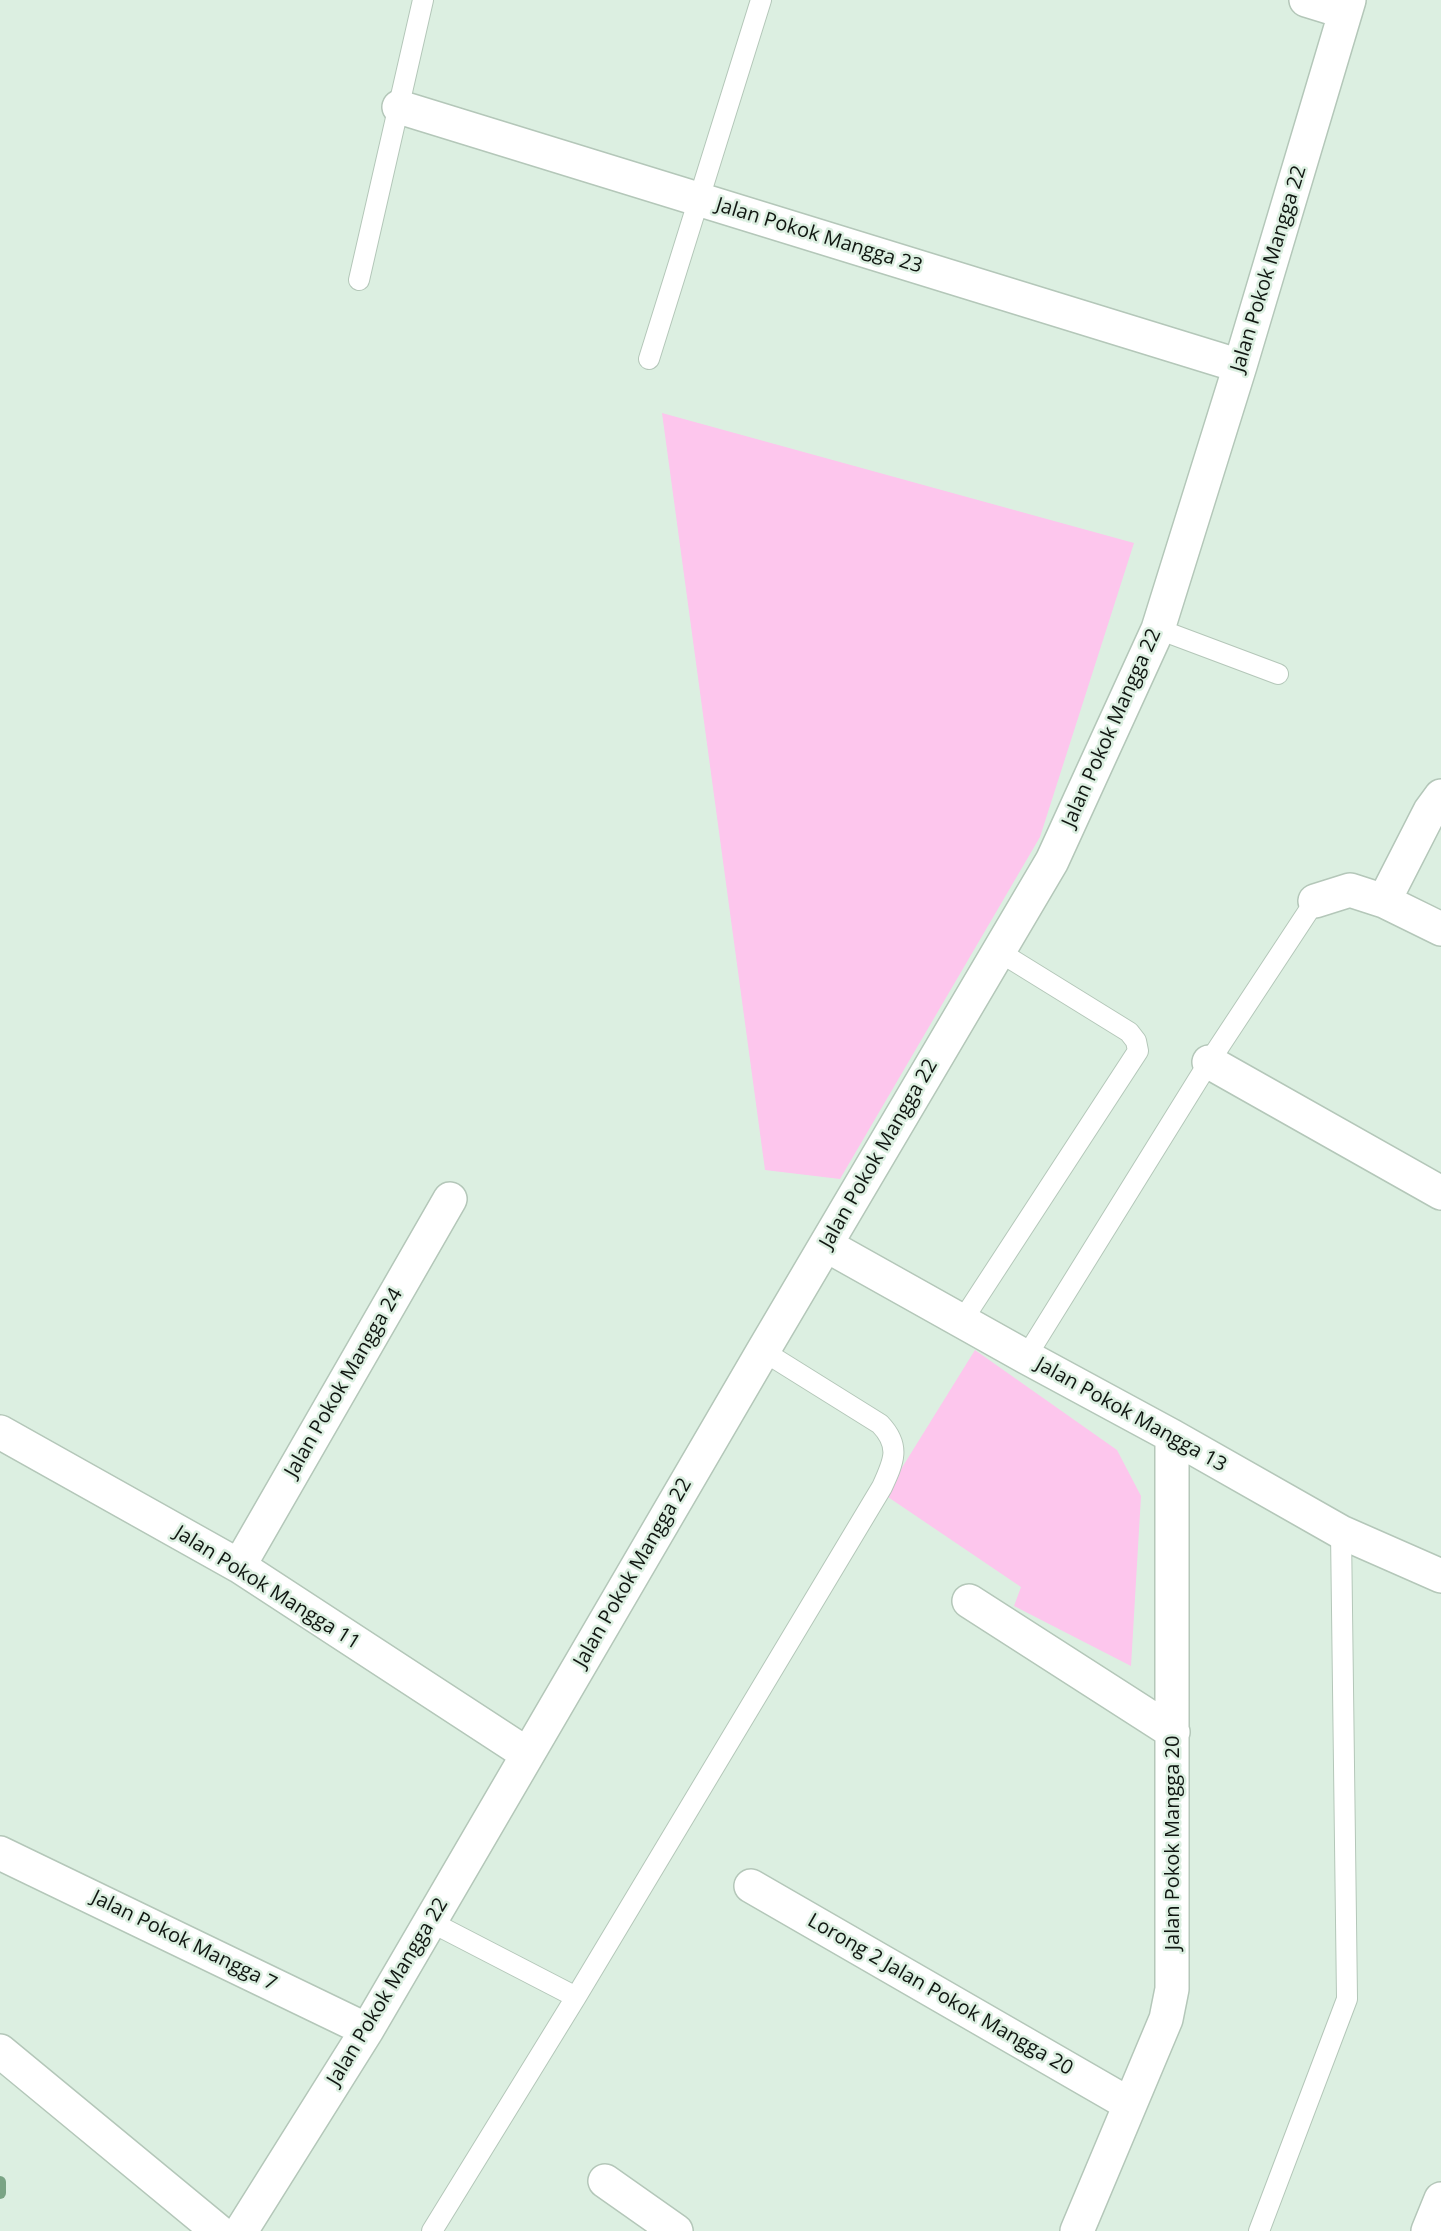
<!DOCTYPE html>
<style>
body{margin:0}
canvas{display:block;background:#dcefe1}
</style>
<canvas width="1441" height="2231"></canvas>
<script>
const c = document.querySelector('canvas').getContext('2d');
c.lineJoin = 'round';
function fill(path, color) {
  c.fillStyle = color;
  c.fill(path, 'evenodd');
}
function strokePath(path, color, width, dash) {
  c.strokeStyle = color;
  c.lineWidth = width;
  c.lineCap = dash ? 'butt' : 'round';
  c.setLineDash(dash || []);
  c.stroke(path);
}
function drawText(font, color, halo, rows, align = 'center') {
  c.font = font + ' "Open Sans",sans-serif';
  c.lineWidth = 5;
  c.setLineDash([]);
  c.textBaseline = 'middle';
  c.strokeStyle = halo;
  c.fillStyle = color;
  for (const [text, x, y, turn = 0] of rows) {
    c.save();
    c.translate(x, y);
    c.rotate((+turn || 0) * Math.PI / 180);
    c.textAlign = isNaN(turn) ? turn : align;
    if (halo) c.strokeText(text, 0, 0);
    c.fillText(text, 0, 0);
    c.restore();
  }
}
fill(new Path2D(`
 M662,413L1134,543L1040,837L840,1179L765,1170Z
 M975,1350L1117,1450L1141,1496L1131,1666L1014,1606L1021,1587L885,1495Z`), '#fdc6ed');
strokePath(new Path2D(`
 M0,2182V2193`), '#7aa485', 12);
const service = new Path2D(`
 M359,280L423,0
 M649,359L761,0
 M1158,629L1278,674
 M962,1321L1138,1051L1136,1041L1129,1032L998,951
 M1026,1357L1209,1062L1315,901
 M431,1922L576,1997
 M432,2231L576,1997L882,1487C894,1461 901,1446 880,1424L763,1351
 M1259,2231L1347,1999L1341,1532`);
const minor = new Path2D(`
 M1306,0L1345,12
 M399,107L1240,366
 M1315,901L1350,890L1384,901L1441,929
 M1384,901L1430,811L1441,796
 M1209,1062L1441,1193
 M826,1245L1026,1357L1172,1436L1341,1532L1441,1576
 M0,1432L239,1566L527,1754
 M239,1566L450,1199
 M969,1601L1173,1732
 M0,1853L367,2030
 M751,1886L1129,2104
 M0,2051L218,2231
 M605,2181L676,2231
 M241,2231L367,2030L763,1351L1052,861L1158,629L1240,366L1349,0
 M1077,2231L1166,2019L1172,1989V1436
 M1428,2231L1441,2199`);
strokePath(service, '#b4c7b9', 22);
strokePath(minor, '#b4c7b9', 36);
strokePath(service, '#fff', 20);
strokePath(minor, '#fff', 33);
drawText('20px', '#101611', '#dcefe1', [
 ["Jalan Pokok Mangga 23",819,236,17],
 ["Jalan Pokok Mangga 22",1269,269,-73],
 ["Jalan Pokok Mangga 22",1112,728,-66],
 ["Jalan Pokok Mangga 22",879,1154,-60],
 ["Jalan Pokok Mangga 24",344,1383,-60],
 ["Jalan Pokok Mangga 13",1131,1415,29],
 ["Jalan Pokok Mangga 22",633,1573,-60],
 ["Jalan Pokok Mangga 11",267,1588,32],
 ["Jalan Pokok Mangga 20",1173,1843,-90],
 ["Jalan Pokok Mangga 7",184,1941,26],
 ["Jalan Pokok Mangga 22",388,1992,-59],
 ["Lorong 2 Jalan Pokok Mangga 20",940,1995,30]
]);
</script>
